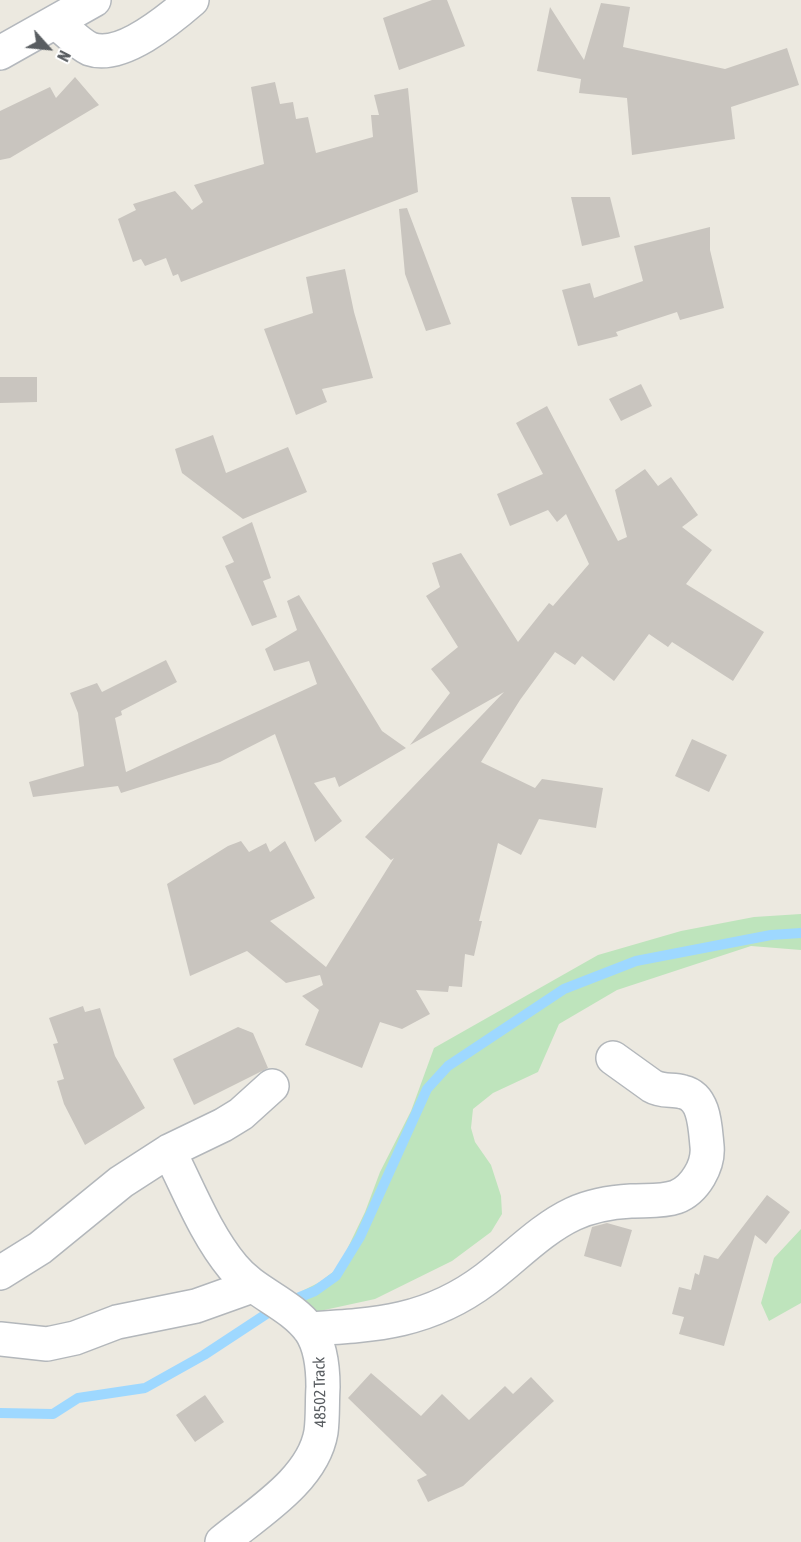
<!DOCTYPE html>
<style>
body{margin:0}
#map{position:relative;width:801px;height:1542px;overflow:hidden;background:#ece9e0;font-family:"Asap Condensed",sans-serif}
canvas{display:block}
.north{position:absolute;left:18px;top:18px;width:60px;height:60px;-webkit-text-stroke:4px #fff;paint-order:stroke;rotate:117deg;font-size:16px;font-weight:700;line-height:24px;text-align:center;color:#595d61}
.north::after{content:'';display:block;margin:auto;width:21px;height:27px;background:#595d61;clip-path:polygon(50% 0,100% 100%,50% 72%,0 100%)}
</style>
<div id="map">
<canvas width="801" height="1542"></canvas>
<div class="north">N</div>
</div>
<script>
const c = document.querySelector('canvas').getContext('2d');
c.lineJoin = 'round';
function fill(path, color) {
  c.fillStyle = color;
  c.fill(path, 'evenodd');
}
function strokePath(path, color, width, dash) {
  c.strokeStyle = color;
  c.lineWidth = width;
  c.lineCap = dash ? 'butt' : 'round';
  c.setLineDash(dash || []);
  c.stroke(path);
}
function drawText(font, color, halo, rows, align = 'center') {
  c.font = font + ' "Asap Condensed",sans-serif';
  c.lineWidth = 6;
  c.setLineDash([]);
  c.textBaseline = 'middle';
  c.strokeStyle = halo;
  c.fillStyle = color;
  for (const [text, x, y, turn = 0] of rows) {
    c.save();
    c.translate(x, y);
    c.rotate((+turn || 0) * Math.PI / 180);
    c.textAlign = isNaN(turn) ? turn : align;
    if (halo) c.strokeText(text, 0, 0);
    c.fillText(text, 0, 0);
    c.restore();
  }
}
fill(new Path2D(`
 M801,914V950L751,946L617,990L559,1024L538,1072L493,1093L473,1109L471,1128L475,1142L491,1165L501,1196L502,1214L491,1232L452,1261L375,1299L315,1312L302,1300V1291L320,1282L338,1268L365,1212L380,1172L411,1111L434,1048L598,955L681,931L754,917Z
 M801,1229V1303L769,1321L761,1303L774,1258Z`), '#bee4bc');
strokePath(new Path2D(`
 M0,1413L53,1414L78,1398L145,1388L204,1355L280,1305L315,1291L336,1276L360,1237L427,1089L448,1066L564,989L636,961L771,935L801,933`), '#9ed8ff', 10);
fill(new Path2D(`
 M432,0H447L465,46L399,70L383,18Z
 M601,3L630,7L623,47L725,69L787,48L799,85L731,107L735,139L632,155L627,98L579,93L581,79L537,71L550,7L584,60Z
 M75,77L99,105L10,158L0,160V111L50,87L56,98Z
 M275,82L280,104L293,102L296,119L308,117L316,153L373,137L371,115H379L374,95L408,88L418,192L181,282L178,274L173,276L166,258L145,266L141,259L133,262L118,219L136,210L133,204L175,191L192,210L203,202L194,185L264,164L251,87Z
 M571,197H610L620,237L582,246Z
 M407,208L451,324L426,331L405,274L399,209Z
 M710,227V250L724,308L680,320L677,312L616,332L618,336L578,346L562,290L590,283L594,298L643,281L634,246Z
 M345,269L354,312L373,378L322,389L327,402L296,415L264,329L313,313L306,277Z
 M0,377H37V402L0,403Z
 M641,384L652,406L621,421L609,399Z
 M547,406L618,541L627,537L615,490L645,469L658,486L671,477L698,515L682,527L712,550L686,584L764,632L733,681L672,642L668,647L649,634L614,681L582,656L575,665L555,652L520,700L481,762L535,788L542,779L603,788L596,828L539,819L521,855L498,843L479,921H482L474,956L465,954L462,987L449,986L448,992L416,990L430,1014L402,1029L380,1022L362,1068L305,1045L319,1010L302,996L323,985L320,975L286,983L247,951L190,976L167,884L228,846L241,841L249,852L266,843L270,852L285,841L315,898L270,921L326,967L394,858L391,860L365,837L504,692L410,745L450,693L431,669L458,647L426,596L440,587L432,563L461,553L518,642L549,603L553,606L589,564L566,514L557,522L548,510L510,526L497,494L543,474L516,423Z
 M213,435L226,473L288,447L307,492L243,519L182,473L175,449Z
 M252,522L271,578L263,581L277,617L252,626L225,566L234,562L222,537Z
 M299,595L382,731L406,748L339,787L335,777L314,783L342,821L315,842L275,734L220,762L121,793L118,786L33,797L29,782L84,766L78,713L70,693L97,683L102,692L166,660L177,682L121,711L122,715L115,718L126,772L317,684L309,661L274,671L265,649L297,630L287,601Z
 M692,739L727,755L709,792L675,776Z
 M83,1006L85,1012L100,1008L115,1056L145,1108L85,1145L64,1104L57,1081L64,1079L53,1044L58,1043L49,1018Z
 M238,1027L253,1033L268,1068L194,1105L173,1059Z
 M767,1195L790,1212L766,1244L755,1235L724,1346L679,1334L684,1317L672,1314L679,1287L691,1290L695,1273L699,1275L704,1255L718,1259Z
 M607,1223L632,1230L621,1267L584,1256L592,1227Z
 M371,1373L421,1416L442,1394L469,1420L505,1386L513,1394L531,1377L554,1401L463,1486L428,1502L417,1480L427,1475L348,1398Z
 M205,1395L224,1422L195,1442L176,1415Z`), '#c9c5bf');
const street = new Path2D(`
 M57,23C67,31 79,44 90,49C121,60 170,19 192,0
 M169,1151C189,1190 205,1233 233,1267C254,1293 290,1303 310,1330C321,1346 323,1367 323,1387C322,1402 323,1417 321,1432C313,1480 257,1513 222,1542
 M0,1273L40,1248L121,1182L169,1151L223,1125L241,1114L272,1086
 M309,1329C377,1325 429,1322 486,1279C514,1258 541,1229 573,1214C590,1206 613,1202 631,1201C645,1200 662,1202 676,1197C695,1190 709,1165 707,1146C705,1127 705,1097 683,1092C672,1089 662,1092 652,1086L613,1058
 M0,1339L47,1344L75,1338L117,1322L196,1306L252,1286`);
const secondary = new Path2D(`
 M0,53L94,0`);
strokePath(street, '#b3b7bb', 36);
strokePath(secondary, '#b4b8bd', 36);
strokePath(street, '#fff', 33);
strokePath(secondary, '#fff', 33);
drawText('16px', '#595d61', '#fff', [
 ["48502 Track",320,1392,-91]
]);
</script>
